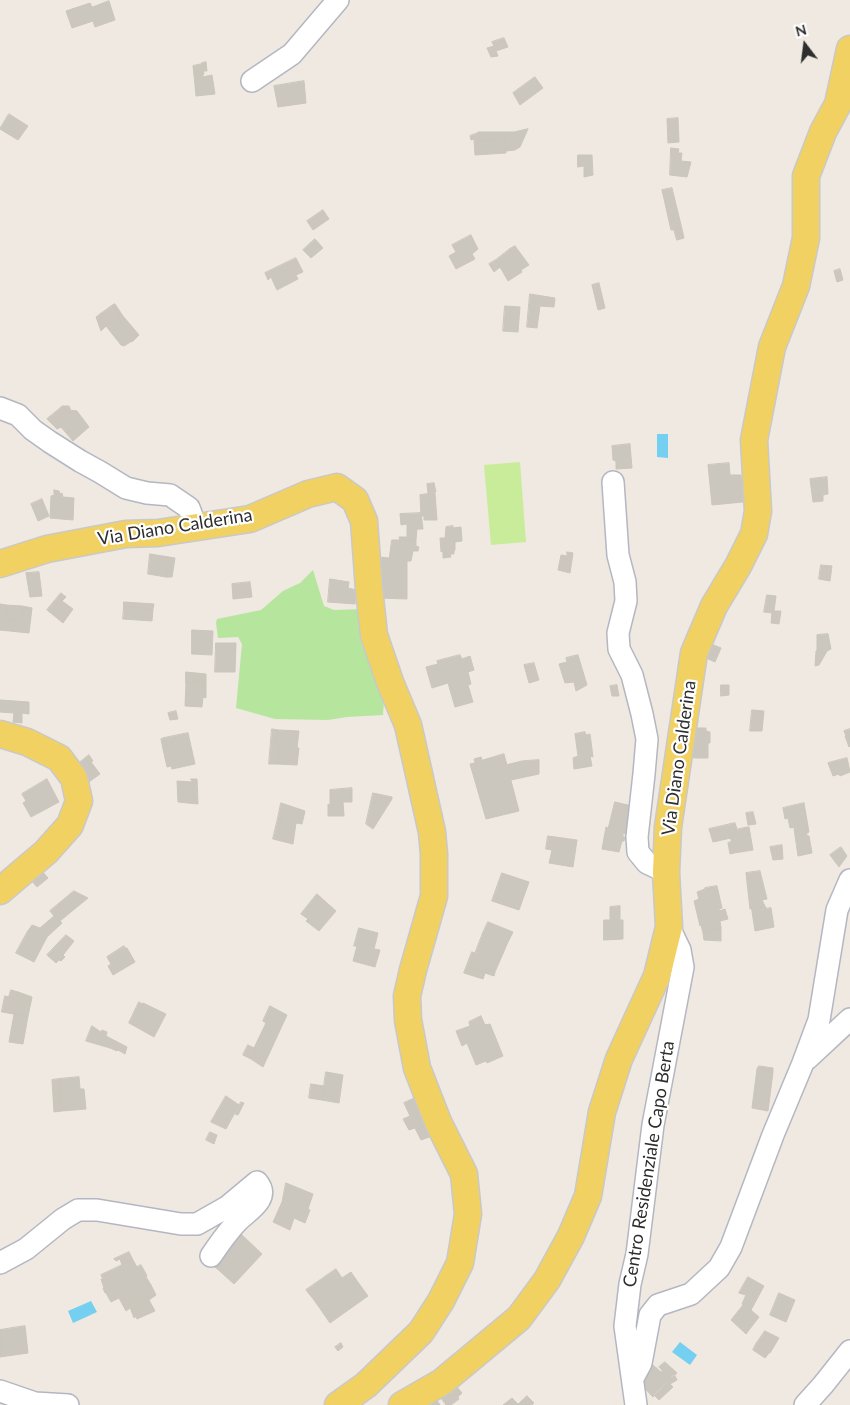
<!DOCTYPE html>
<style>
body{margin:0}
#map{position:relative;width:850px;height:1405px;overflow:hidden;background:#efe9e1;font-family:Lato,sans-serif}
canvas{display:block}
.north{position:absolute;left:780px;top:20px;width:50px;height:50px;-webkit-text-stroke:4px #fff;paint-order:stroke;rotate:345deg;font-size:14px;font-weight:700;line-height:20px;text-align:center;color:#2e2e2e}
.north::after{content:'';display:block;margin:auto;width:18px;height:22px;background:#2e2e2e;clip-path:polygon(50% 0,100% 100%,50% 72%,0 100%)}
</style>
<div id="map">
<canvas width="850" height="1405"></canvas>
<div class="north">N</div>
</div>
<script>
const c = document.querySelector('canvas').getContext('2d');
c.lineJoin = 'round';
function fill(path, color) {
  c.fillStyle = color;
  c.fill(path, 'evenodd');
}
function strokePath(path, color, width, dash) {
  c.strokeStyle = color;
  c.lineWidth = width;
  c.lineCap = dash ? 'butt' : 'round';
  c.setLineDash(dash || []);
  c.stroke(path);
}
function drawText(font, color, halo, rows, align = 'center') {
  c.font = font + ' Lato,sans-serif';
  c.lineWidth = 4.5;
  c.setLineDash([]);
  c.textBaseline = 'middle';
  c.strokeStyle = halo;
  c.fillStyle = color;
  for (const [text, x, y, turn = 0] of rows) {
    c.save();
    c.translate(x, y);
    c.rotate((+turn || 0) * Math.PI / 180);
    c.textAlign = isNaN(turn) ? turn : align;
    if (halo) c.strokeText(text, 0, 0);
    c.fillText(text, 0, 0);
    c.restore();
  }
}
fill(new Path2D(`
 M313,570L324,606L334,610L363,609L385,686L383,715L347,717L328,720L275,719L236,708L242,644L238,637L218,638L216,623L217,619L261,610L283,591L300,583Z`), '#b6e59e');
fill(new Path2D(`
 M520,462L526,542L491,545L484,465Z`), '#c9ec9a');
fill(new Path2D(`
 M657,434H668V458L657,457Z
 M91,1301L97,1312L73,1323L68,1311Z
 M680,1342L697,1355L690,1365L672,1352Z`), '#75cff0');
const building = new Path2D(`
 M109,1L115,20L95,27L93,21L72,28L66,11L90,3L92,7Z
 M504,38L508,47L496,51L498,56L491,57L487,48L494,46L492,42Z
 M206,62L207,71H204L202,63Z
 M202,64L204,74L194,75L193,66Z
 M203,74V77L212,75L215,94L196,96L194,75Z
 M535,77L543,88L520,105L513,93Z
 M304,81L306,103L278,107L274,86Z
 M9,114L28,126L18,140L0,129Z
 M678,118L679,142L668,143L667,119Z
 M528,129L520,147L515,150L506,151L505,137L499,138L498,140L480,141L478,132H514Z
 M478,133L480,141L498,140L499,138L505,137L506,153L475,155L474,139L471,140L470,136Z
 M671,148L679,149L678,153H682L681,161L691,162L687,177L670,175Z
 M578,155H592L593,175L584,177V166L578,167Z
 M672,188L682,229L671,230L662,190Z
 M323,210L329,219L313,230L307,221Z
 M674,229H682L684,238L677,240Z
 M471,235L478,249L472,254L475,259L456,269L449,256L456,252L452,245Z
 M315,239L323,248L311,258L303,250Z
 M515,246L529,265L521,270L510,249Z
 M510,249L522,272L508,281L496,260Z
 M296,258L303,272L296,275L292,268L271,277L268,280L265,273Z
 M496,260L500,267L494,272L489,264Z
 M292,268L298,279L277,290L271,277Z
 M840,269L843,280L837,282L834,271Z
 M599,283L605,308L598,310L592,285Z
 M530,294L555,298L554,307L540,306L537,328L527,327Z
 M115,304L123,316L139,335L132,342V341L124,346L121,345L106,326L101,331L96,317L99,315L106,326L121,316L113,305Z
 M113,305L121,316L106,326L99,315Z
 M505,306L520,307L518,332L503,331Z
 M63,406H69L70,408V410L77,411L72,413H68Z
 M63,406L68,413H72L77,411L89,427L73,441L61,427L57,429L47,419Z
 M630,444L632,468L616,469V461L613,460L612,446Z
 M729,463L730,475H741L743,502L712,505L708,465Z
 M827,477L828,494L823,495V501L813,502L810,479Z
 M434,483L436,492L428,493L427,484Z
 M54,490L59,491L60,494L62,493L63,497L74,498L73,520L50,518L51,496L54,495Z
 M433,493H435L437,520H424V516H421L420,495Z
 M42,499L49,516L38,521L31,504Z
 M421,513L423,529H417L416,540H400L399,537H407V524L401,525L400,514Z
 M453,526V528L461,527L462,541L455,542V550L454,551V554H450L451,557L443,558V551L441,552L440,538H445L446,527Z
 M392,540H416V546L419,547L418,551H413L411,561H407V599L379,598V557L389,558Z
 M567,552L573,553L570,573L558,570L561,555L567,556Z
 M150,554L175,558L173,571H166V577L148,574Z
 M821,565L832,566L830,581L819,579Z
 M166,571H173L172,577H166Z
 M39,572L42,596L30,597L26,573Z
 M330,579L349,582L348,588L356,590L355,604L328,602Z
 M250,582L252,597L233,599L232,584Z
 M61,593L66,597L62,601L73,609L63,623L47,610Z
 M767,595L776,596L774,611H781L779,624L771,623L772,613L764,612Z
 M124,602L154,604L153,609L124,607Z
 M0,604L6,605V607L7,608L6,619L21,620L22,606L32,608L29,633L0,630Z
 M6,605L22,606L21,620L6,619L7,608L6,607Z
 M124,607L153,609L152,621L123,619Z
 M192,630L213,631L212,655L192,654Z
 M828,634L831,649L827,651L819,665L815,666L816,651L817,650V635Z
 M216,643H236L235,672H215Z
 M709,643L721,648L715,662L704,657Z
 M460,655L462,659L470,656L474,670L468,672L471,684L468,685L473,702L455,707L448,683L432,688L426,667L438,664L437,661Z
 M578,655L587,685L576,691L574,682L565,683L559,664L567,662L566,658Z
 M534,663L539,680L529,683L524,665Z
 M186,672L206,674V687H202L203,682L186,683Z
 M203,682L202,687H206V698L203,697L202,707L185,706L186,683Z
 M617,685L619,696H612L610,686Z
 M721,685H729V695L721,696Z
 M0,700L29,702V714L22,713V723L13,722L14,713L0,712Z
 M752,710L764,711L762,731H750Z
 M176,711L178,719L170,720L168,713Z
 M693,728H706V731L710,732V743H708V758H694Z
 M272,729L278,730L276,747H279L277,764H269Z
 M850,729V746L849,747L845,736H846L844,731Z
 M278,730L299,731L297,748H299L297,765L277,764L279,747H276Z
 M585,732L586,735L590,734L593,757L590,756L592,766L574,769L573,758L578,756L575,734Z
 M188,733L195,764L172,769L169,757L165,758L163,749L167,748L164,738Z
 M164,738L167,748L163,749L161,739Z
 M504,754L519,811L486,819L470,764L475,763L474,759L481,757L482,760Z
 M89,755L93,761L91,762L100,774L86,784L73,768Z
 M169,757L171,766L167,767L165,758Z
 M847,758L850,772L840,776L839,774L833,776L828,763Z
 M539,760V774L511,780L506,765L522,761Z
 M47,779L59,802L31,817L23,803L26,801L22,794Z
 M191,779H197L198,804L178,802L177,781L192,782Z
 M352,788V802H343L344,816H328V804L330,805V790Z
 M373,793L392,797V799L373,829L366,824Z
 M615,802L632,806L625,834L623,833V837H625L624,841H622L619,852L602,849L606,827L608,828Z
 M281,803L305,811L302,824L296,823L293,844L277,840L282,820L278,818Z
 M804,803L809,832L807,833L806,825L790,828L788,818L785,819L783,808Z
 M753,812L756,824L748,825L746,813Z
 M278,818L282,820L277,840L273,839Z
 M735,823L737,829L735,830L736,833L730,835L731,838L713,842L709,829Z
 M806,825L807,836H809L812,853L798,856L794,828Z
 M749,827L753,850L734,853L730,835L736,833L735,830Z
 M548,836L577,840L573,867L549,863L552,850L546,849Z
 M731,842L734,853L730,854L728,843Z
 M782,845L783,859L773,860L770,847Z
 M841,847L847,856L839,867L830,855Z
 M42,871L48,878L37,887L31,880Z
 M760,871L767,899L762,900L766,908L752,911V909H750L746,873Z
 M502,873L529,882L519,910L492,901Z
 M717,886L722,908L719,909V911L725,909L728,919L720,921L721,928L703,933L701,925L700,926L694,901L699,899L697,892L705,889V888Z
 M74,891L88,898L60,921L62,923L47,937L38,932L37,935L28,931L32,925L40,928L54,916L50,911Z
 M317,894L336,911L319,931L306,921L308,919L301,914Z
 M620,906V920H610V907Z
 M771,908L774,927L755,931L752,911Z
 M604,920H623V939L604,940Z
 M488,922L513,932L508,942L483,933Z
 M359,928L378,933L374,949L380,950L375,967L353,961L357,946H354Z
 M721,928V941L704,940L703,933Z
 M28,931L37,935L38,932L47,937L34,962L16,953Z
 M483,933L508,942L495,972L487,970L485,973L470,967Z
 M66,935L74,941L63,955L65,957L61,961L59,960L56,963L47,955Z
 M124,946L125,948H127L135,962L113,975L108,966L111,964L107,957Z
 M472,952L475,953L470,967L485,973L483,979L464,973Z
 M487,970L495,972L494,976L485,973Z
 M11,990L18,992L17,998L9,997Z
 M18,992L32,997L31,1002L17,998Z
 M5,996L31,1002L28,1016L2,1011Z
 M139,1002L142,1004L143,1003L166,1014L154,1037L129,1023Z
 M270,1006L287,1015L263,1067L251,1059L256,1052L254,1051V1048L266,1023L263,1021Z
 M2,1011L28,1016L23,1044L9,1042L14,1014L2,1012Z
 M481,1016L485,1025L490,1024L503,1056L487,1063L486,1061L476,1065L467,1043L462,1046L456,1031L470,1026L469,1022Z
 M92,1026L101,1032L102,1030L107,1032L106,1036L127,1047L125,1054L118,1050L117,1051L110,1048L86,1041Z
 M248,1045L254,1048V1051L256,1052L251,1059L243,1055Z
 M759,1066L773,1068V1072L758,1068Z
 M758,1068L773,1072L768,1111L752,1108L757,1069Z
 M326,1072L343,1075L339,1103L322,1100Z
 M79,1077L80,1089H84L86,1109L62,1111L59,1079Z
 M59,1079L62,1111L54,1112L52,1080Z
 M311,1084L324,1086L322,1100L309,1098Z
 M226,1096L239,1105L226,1129L211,1122Z
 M417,1097L435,1135L421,1140L415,1128L409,1130L403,1119L410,1116L404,1103Z
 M241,1102L244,1103L238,1115L235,1114Z
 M210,1132L217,1135L214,1144L206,1140Z
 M286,1183L313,1194L308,1209L310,1210L305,1223L294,1218L290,1230L273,1222L282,1202Z
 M241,1234L262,1254L234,1284L214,1266L227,1253L225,1251Z
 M129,1252L133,1260L122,1265L120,1259L116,1261L114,1259Z
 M133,1260L141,1274L145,1272L147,1276L146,1277L151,1285L148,1286L151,1291L139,1298L140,1299L129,1304L126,1299L124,1301L116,1287L105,1293L103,1288H104L101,1279H103L101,1275Z
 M141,1265L145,1272L141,1274L137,1267Z
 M336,1269L342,1278L351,1272L355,1278L329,1297L326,1292L314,1300L306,1290Z
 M748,1277L764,1286L751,1310L759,1317L746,1334L731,1320L743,1305L742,1304L746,1295L739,1293Z
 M355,1278L368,1296L330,1323L314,1300L326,1292L329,1297Z
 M151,1285L156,1295L149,1300L148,1298L140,1302L142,1306L131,1310L130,1308L126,1311L119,1298L111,1302L106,1293L116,1287L124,1301L126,1299L129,1304L140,1299L139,1298L151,1291L148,1286Z
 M779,1293L795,1300L786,1322L770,1315Z
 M148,1298L155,1311L137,1319L135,1316L134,1318L131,1310L142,1306L140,1302Z
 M25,1326L28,1353L0,1357V1330Z
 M765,1331L779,1338L770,1353L756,1344Z
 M341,1343L343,1347L338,1351L335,1347Z
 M756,1344L769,1353L765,1358L753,1350Z
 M665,1362L677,1373L670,1379L659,1367Z
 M653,1365L661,1372L663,1371L670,1379L653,1397L637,1380Z
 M674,1374L677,1380L670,1384L673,1387L659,1400L654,1395Z
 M451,1387L459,1399L451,1405H446L439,1395Z
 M457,1387L462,1393L458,1397L452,1389Z
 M527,1396L534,1403L532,1405H503L512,1398L518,1404Z
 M436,1399L440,1405H429Z`);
fill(building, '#cbc7bf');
strokePath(building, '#cbc5ba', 1);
const minor = new Path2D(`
 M252,81L292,54L338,0
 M0,408L18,415L33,430L50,442L80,461L100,472L126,488L147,493L170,495L189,508L196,527
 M613,482L618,555L625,582L626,601L618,633L619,649L632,675L642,714L647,739L644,774L637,837L638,852L647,863L666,872
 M807,1059L850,1019
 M0,1263L26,1249L63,1219L78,1210H97L181,1224H197L227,1207L257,1182C272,1200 245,1212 236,1223C226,1234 219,1244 211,1256
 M633,1378L641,1363L650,1315L658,1305L691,1294L719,1268L731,1247L773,1135L803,1063L819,1020L837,910L850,880
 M0,1391L35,1403L68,1405
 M636,1405L625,1326L630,1284L637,1254L653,1125L683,967L680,950L669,927
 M805,1405L823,1385L850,1351`);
const major = new Path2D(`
 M0,564L47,549L126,534L158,533L250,519L308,494L337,487L355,500L364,521L369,589L374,635L390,682L408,725L432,832L434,854V896L413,970L407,996L408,1020L417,1068L438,1122L464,1174L468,1214L460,1263L441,1301L421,1332L366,1385L338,1405
 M0,734L27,742L59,758L74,778L79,801L70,825L46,852L0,891
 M402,1405L442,1382L519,1318L547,1280L571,1236L588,1196L602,1112L619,1059L657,976L669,927L666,872L668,827L694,653L714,606L738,566L754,534L758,511L754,440L772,347L796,286L806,238V176L823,132L838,104L850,49`);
strokePath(minor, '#b4b7c1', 24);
strokePath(major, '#c9c9c9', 29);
strokePath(minor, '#fff', 21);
strokePath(major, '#f2d163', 26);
drawText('18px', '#2e2e2e', '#fff', [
 ["Via Diano Calderina",175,527,-9],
 ["Via Diano Calderina",679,758,-82],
 ["Centro Residenziale Capo Berta",649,1164,-81]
]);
</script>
